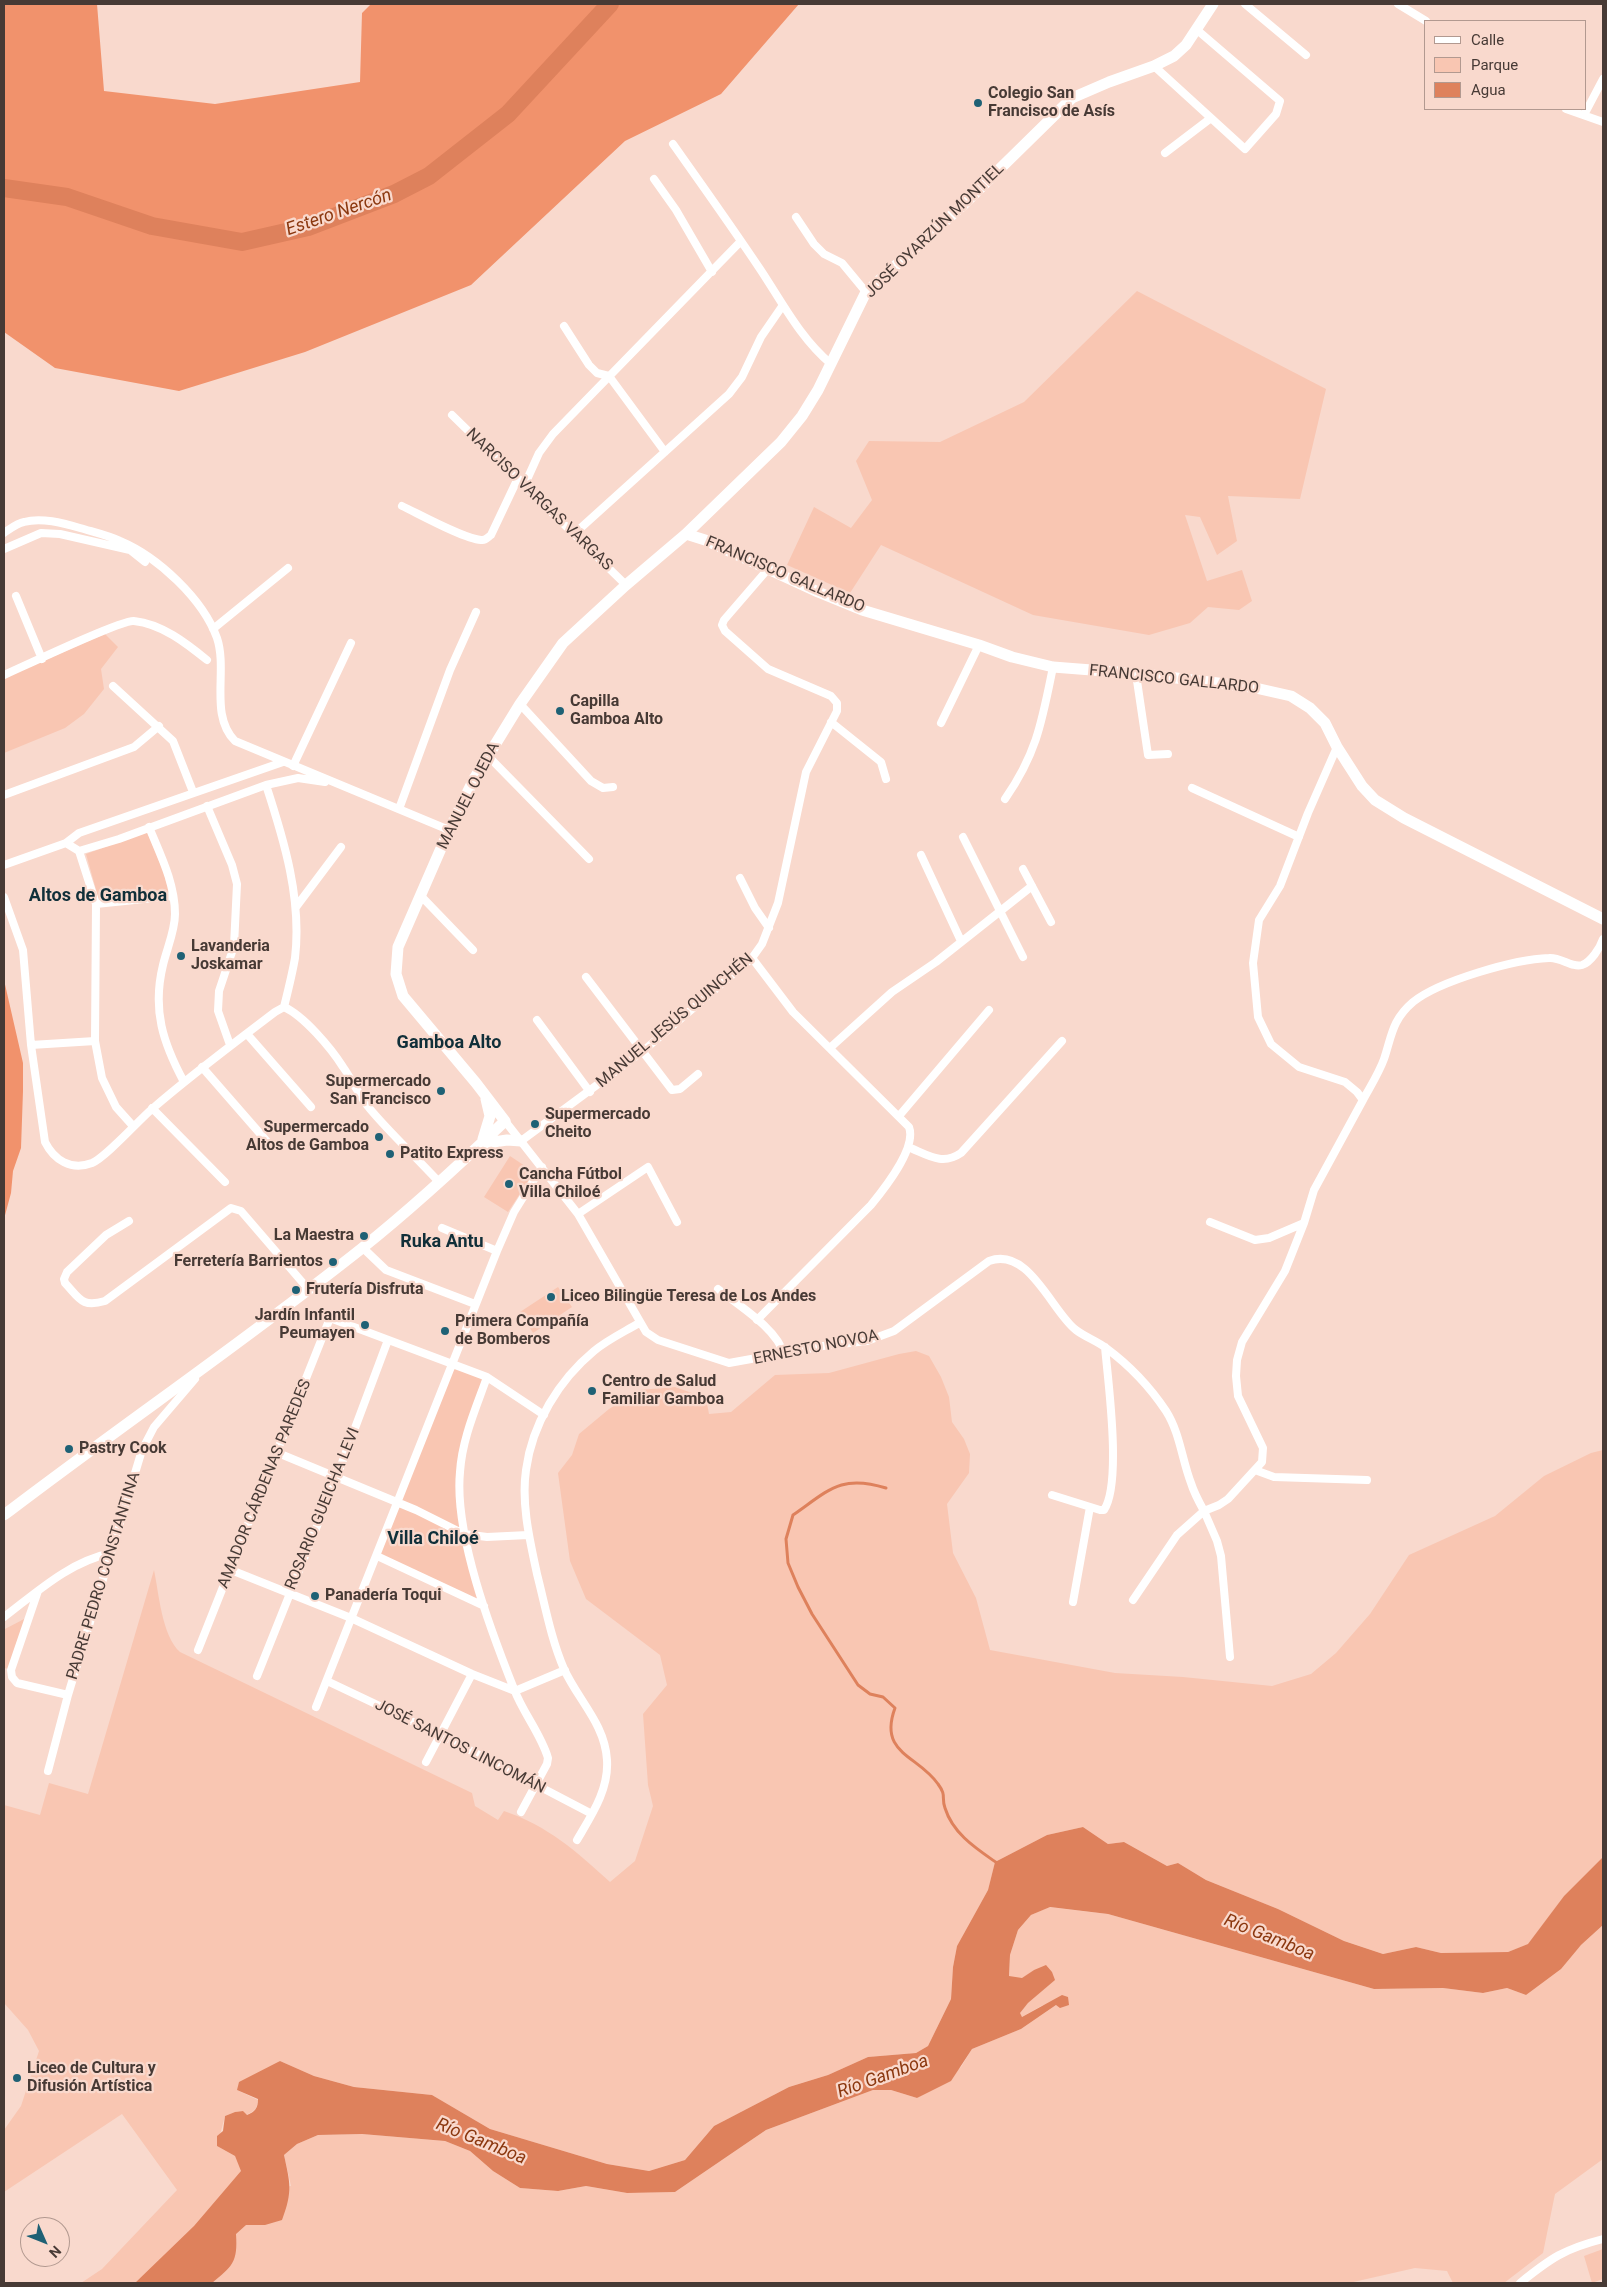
<!DOCTYPE html>
<meta charset="utf-8">
<style>
body{margin:0}
#map{position:relative;width:1607px;height:2287px;overflow:hidden;background:#f9d9cd;font-family:Roboto,sans-serif}
canvas{display:block}
.frame{position:absolute;inset:0;border:5px solid #473a35;pointer-events:none}
.legend{position:absolute;left:1424px;top:20px;width:162px;height:90px;box-sizing:border-box;background:#f9d9cd;border:1px solid #b29990;margin:0;padding:6px 9px;list-style:none;font-size:15px;color:#473a35}
.legend li{display:flex;align-items:center;gap:10px;height:25px}
.legend b{width:25px;border:1px solid #b29990}
.north{position:absolute;left:20px;top:2217px;width:50px;height:50px;box-sizing:border-box;background:#f9d9cd;border:1px solid #b29990;border-radius:50%;rotate:134deg;font-size:14px;font-weight:700;line-height:20px;text-align:center;color:#473a35}
.north::after{content:'';display:block;margin:auto;width:18px;height:22px;background:#1f6175;clip-path:polygon(50% 0,100% 100%,50% 72%,0 100%)}
</style>
<div id="map">
<canvas width="1607" height="2287"></canvas>
<div class="frame"></div>
<ul class="legend">
<li><b style="height:6px;background:#fff"></b>Calle</li>
<li><b style="height:14px;background:#f9c6b2"></b>Parque</li>
<li><b style="height:14px;background:#de815c"></b>Agua</li>
</ul>
<div class="north">N</div>
</div>
<script>
const c = document.querySelector('canvas').getContext('2d');
c.lineJoin = 'round';
function fill(path, color) {
  c.fillStyle = color;
  c.fill(path, 'evenodd');
}
function strokePath(path, color, width, dash) {
  c.strokeStyle = color;
  c.lineWidth = width;
  c.lineCap = dash ? 'butt' : 'round';
  c.setLineDash(dash || []);
  c.stroke(path);
}
function drawText(font, color, halo, rows, align = 'center') {
  c.font = font + ' Roboto,sans-serif';
  c.lineWidth = 4.5;
  c.setLineDash([]);
  c.textBaseline = 'middle';
  c.strokeStyle = halo;
  c.fillStyle = color;
  for (const [text, x, y, turn = 0] of rows) {
    c.save();
    c.translate(x, y);
    c.rotate((+turn || 0) * Math.PI / 180);
    c.textAlign = isNaN(turn) ? turn : align;
    if (halo) c.strokeText(text, 0, 0);
    c.fillText(text, 0, 0);
    c.restore();
  }
}
fill(new Path2D(`
 M1137,291L1326,389L1300,499L1228,496L1237,541L1217,555L1200,517L1185,515L1207,581L1242,570L1252,601L1239,610L1208,607L1190,623L1149,635L1033,615L881,545L850,593L787,565L814,507L851,528L872,500L856,461L869,441L940,442L1024,402Z
 M105,634L118,647L101,669L104,689L84,714L65,728L4,753V678Z
 M147,832L164,873L169,893L99,900L86,854Z
 M510,1156L534,1172L508,1212L484,1197Z
 M558,1287L572,1307L533,1333L520,1312Z
 M916,1351L929,1356L941,1377L949,1397L952,1422L964,1439L970,1454L969,1473L947,1504L953,1553L976,1598L990,1650L1115,1673L1183,1677L1272,1686L1311,1674L1336,1653L1370,1614L1409,1555L1495,1516L1544,1476L1591,1453L1603,1450V1857L1564,1896L1529,1944L1508,1952L1441,1953L1416,1947L1383,1954L1344,1941L1278,1909L1206,1880L1178,1863L1167,1866L1124,1842L1108,1844L1083,1827L1047,1835L995,1862L988,1890L957,1946L953,1967L951,1999L928,2046L916,2053L868,2057L828,2075L789,2087L714,2126L685,2160L649,2171L607,2164L490,2129L432,2095L354,2087L314,2076L280,2061L237,2090L258,2100C257,2109 255,2111 246,2115L243,2111L235,2112L225,2116L217,2146L235,2156L242,2171L220,2198L291,2186L284,2155L297,2144L318,2135L362,2134L445,2141L470,2151L493,2171L520,2188L558,2191L586,2186L627,2193L675,2192L766,2130L873,2090H891L917,2098L961,2067L972,2049L1021,2029L1068,1997L1041,2006L1022,2017L1019,2013L1028,2003L1054,1980L1034,1970L1022,1979L1009,1977L1010,1955L1018,1930L1031,1915L1049,1907L1108,1914L1374,1989L1443,1988L1483,1993L1507,1988L1526,1995L1603,1925V2159L1555,2194L1543,2253L1504,2283H1453L1447,2271L1415,2268L1349,2283H81L102,2269L177,2190L122,2114L4,2192V2130L21,2106L39,2051L28,2030L4,2003V1805L40,1815L49,1783L88,1794L154,1570C159,1594 162,1636 180,1652L472,1793L475,1806L498,1820L504,1811C548,1826 576,1851 610,1882L635,1861L653,1806L648,1785L643,1714L667,1685L660,1655L586,1599L570,1561L558,1473L572,1455L579,1434L609,1409L639,1390L675,1387L706,1398L709,1414L731,1412L775,1375L829,1373L899,1354Z
 M454,1366L485,1378L457,1486L482,1603L378,1556Z
 M26,1618L9,1669L4,1668L5,1629Z
 M1603,2249V2279L1592,2283L1584,2256Z`), '#f9c6b2');
fill(new Path2D(`
 M4,4H97L104,91L215,104L360,82L362,13L371,4H799L721,94L625,141L471,285L305,352L179,391L55,368L4,332Z
 M4,980L23,1063V1091L21,1148L13,1171L11,1193L4,1219Z`), '#f1926c');
fill(new Path2D(`
 M1083,1827L1108,1844L1124,1842L1167,1866L1178,1863L1206,1880L1278,1909L1344,1941L1383,1954L1416,1947L1441,1953L1508,1952L1528,1944L1564,1896L1603,1857V1925L1581,1945L1561,1969L1526,1995L1507,1988L1483,1993L1443,1988L1374,1989L1108,1914L1050,1907L1031,1915L1018,1930L1010,1955L1009,1976L1022,1978L1034,1970L1046,1965L1052,1972L1055,1980L1028,2003L1020,2013L1022,2017L1062,1995L1068,1997L1069,2005L1060,2008L1056,2005L1021,2029L972,2049L951,2081L917,2098L891,2090H873L766,2130L675,2192L627,2193L586,2186L558,2191L520,2188L493,2171L470,2151L445,2141L362,2134L318,2135L297,2144L284,2155C290,2183 293,2191 282,2220L265,2225H246L236,2234C238,2263 232,2266 212,2283H135L194,2226L241,2171L235,2156L217,2146V2136L223,2131L225,2116L235,2112L243,2111L247,2115C255,2112 258,2108 258,2099L237,2090L239,2082L280,2061L314,2076L354,2087L432,2095L490,2129L607,2164L649,2171L685,2160L714,2126L789,2087L828,2075L868,2057L916,2053L928,2046L951,1999L953,1967L957,1946L988,1890L995,1862L1047,1835Z`), '#de815c');
strokePath(new Path2D(`
 M886,1488C841,1474 829,1490 793,1515L786,1539L788,1563L798,1587L812,1614L858,1685L870,1694L883,1697L895,1708C878,1754 918,1755 938,1784C947,1796 941,1797 945,1808C953,1834 977,1849 997,1863`), '#de815c', 3);
strokePath(new Path2D(`
 M4,188L67,197L152,226L242,242L308,227L394,194L429,176L508,114L610,4`), '#de815c', 18);
strokePath(new Path2D(`
 M1245,4L1306,55
 M1398,4L1426,21
 M1154,66L1245,149L1276,114L1280,101L1196,29
 M1566,109L1603,122
 M1584,115L1603,79
 M673,144C702,185 732,227 760,269C782,302 800,338 831,364
 M1165,153L1211,118
 M654,179L676,210L712,272
 M796,217L814,244L824,254L842,263L866,292
 M564,326L589,365L597,373L609,376L665,452
 M452,415L626,585
 M525,484L539,453L553,434L741,241
 M402,506C419,514 464,539 481,540C486,541 488,537 491,535L518,478
 M4,533C10,529 17,523 24,522C41,517 63,523 80,528C93,532 107,535 120,541C158,557 203,599 217,638C228,671 209,715 235,741L449,830
 M574,534L729,394L742,377L761,337L783,305
 M4,549L41,533L60,534L130,550L145,562
 M16,596L42,659
 M213,629L288,568
 M1136,674L1148,755L1168,754
 M4,675C22,667 123,619 134,621C162,624 186,643 207,660
 M113,686L173,741L193,792
 M520,704L591,781L603,788L613,787
 M831,722L881,762L886,779
 M941,723L979,645
 M488,756L589,859
 M293,766L351,643
 M266,785C284,840 302,899 295,958C292,975 288,991 284,1007
 M1192,788L1299,837
 M4,795L134,747L159,726
 M1005,799C1037,753 1042,721 1053,667
 M207,806L232,865L237,884L234,946L219,991L218,1011L230,1045
 M399,809L450,670L476,612
 M149,827C160,854 175,883 175,914C175,931 167,948 163,965C152,1010 163,1043 184,1082
 M963,837L1023,957
 M66,843L79,851L96,904L95,1041L102,1078L116,1107L133,1126
 M79,851L119,839L266,785L298,778L325,782
 M921,855L961,941
 M4,865L66,843L79,833L283,762
 M1023,869L1051,922
 M740,878L755,908L769,928
 M421,896L473,950
 M4,897L23,950L31,1045L45,1142C54,1160 71,1171 92,1163C106,1157 138,1121 152,1109C191,1075 233,1044 275,1012L284,1007
 M96,904L173,896
 M296,907L341,847
 M752,958L793,1012L909,1127C917,1148 884,1189 871,1205L757,1320
 M586,977L672,1090L680,1089L698,1074
 M284,1007C304,1016 331,1048 343,1067C353,1081 359,1096 370,1109C391,1134 416,1157 438,1181
 M537,1020L590,1092
 M247,1034L311,1107
 M31,1045L95,1041
 M831,1047L892,992L936,962L1032,886
 M202,1067L270,1145
 M1363,1100C1370,1087 1379,1073 1384,1059C1392,1035 1392,1020 1413,1002C1439,981 1515,959 1549,958C1561,957 1572,968 1582,965C1591,962 1600,948 1603,939
 M152,1108L225,1182
 M899,1116L989,1010
 M505,1121L578,1214L646,1332L658,1340L729,1363L823,1346L867,1341L894,1331L989,1261C1029,1246 1052,1312 1076,1330C1085,1337 1097,1341 1106,1348C1129,1365 1150,1387 1166,1411C1180,1433 1182,1460 1191,1483C1194,1493 1199,1502 1204,1511L1219,1505L1228,1499L1262,1462L1263,1448L1238,1396L1236,1376L1237,1360L1242,1342L1285,1271L1304,1223
 M521,1141L643,1051L752,958L762,944L778,903L806,772L837,711V703L831,696L768,669L725,631L722,625L724,620L768,569
 M908,1147C928,1155 942,1166 961,1153L1062,1041
 M578,1214L648,1167L677,1222
 M129,1221L106,1235L67,1272L64,1279L65,1283C80,1299 82,1308 105,1301L231,1208L241,1211L309,1290
 M1210,1222L1255,1240L1269,1238L1304,1223L1314,1190L1363,1100L1357,1092L1345,1082L1299,1067L1271,1044L1258,1017L1253,963L1259,920L1280,886L1308,813L1337,747
 M442,1228L497,1251
 M363,1248L386,1270L475,1304
 M718,1289C738,1305 778,1329 784,1355
 M487,1377C476,1408 462,1439 460,1472C454,1534 491,1631 514,1689C523,1713 541,1734 548,1758L547,1764L521,1812
 M278,1453L416,1510L464,1534L487,1537L528,1535
 M1255,1470L1274,1477L1367,1480
 M1052,1495L1100,1510H1104C1122,1483 1108,1381 1105,1347
 M377,1556L484,1606
 M231,1570L351,1618L472,1674L515,1691L565,1670
 M38,1591L11,1670L12,1677L17,1683L68,1695
 M1133,1600L1177,1535L1204,1511L1217,1541L1221,1556L1230,1657
 M1073,1602L1090,1507
 M4,1617C37,1592 69,1562 111,1553
 M198,1650L330,1318L487,1377L544,1415
 M257,1676L337,1476L388,1340
 M327,1681L441,1735L592,1814
 M316,1707L497,1251L514,1212L542,1167
 M426,1762L472,1674
 M48,1771L68,1695L142,1450L154,1427L195,1379
 M577,1840C591,1816 609,1790 607,1760C605,1724 578,1700 564,1669C551,1639 545,1605 537,1574C530,1541 521,1504 526,1470C532,1424 559,1380 594,1351C607,1340 624,1332 639,1323
 M1520,2283C1551,2258 1564,2249 1603,2239`), '#fff', 8);
strokePath(new Path2D(`
 M686,534L705,540L818,592L862,610L979,645L1012,657L1053,667L1143,674L1251,687L1291,696L1310,708L1325,723L1337,747L1362,786L1375,800L1404,818L1603,919
 M483,1139L490,1116L486,1099
 M481,1144L507,1140L521,1141
 M4,1515C122,1425 245,1341 361,1249C411,1209 459,1165 505,1121L476,1083L403,996L396,974L398,947L449,830L474,779L520,704L563,643L626,585L686,534L781,442L802,416L818,390L866,292L962,206L1072,98L1109,82L1154,66L1174,56L1186,45L1213,4`), '#fff', 11);
for (const [x, y, r, color] of [
 [978,103,5,"#1f6175"],
 [560,711,5,"#1f6175"],
 [181,956,5,"#1f6175"],
 [441,1091,5,"#1f6175"],
 [535,1124,5,"#1f6175"],
 [379,1137,5,"#1f6175"],
 [390,1154,5,"#1f6175"],
 [509,1184,5,"#1f6175"],
 [364,1236,5,"#1f6175"],
 [333,1262,5,"#1f6175"],
 [296,1290,5,"#1f6175"],
 [551,1297,5,"#1f6175"],
 [365,1325,5,"#1f6175"],
 [445,1331,5,"#1f6175"],
 [592,1391,5,"#1f6175"],
 [69,1449,5,"#1f6175"],
 [315,1596,5,"#1f6175"],
 [17,2078,5,"#1f6175"]
]) {
  const dot = new Path2D();
  dot.arc(x, y, r, 0, 2 * Math.PI);
  c.fillStyle = color;
  c.fill(dot);
  strokePath(dot, '#f9d9cd', 2);
}
drawText('bold 16px', '#473a35', '#f9d9cd', [
 ["Colegio San",988,94],
 ["Francisco de Asís",988,112],
 ["Capilla",570,702],
 ["Gamboa Alto",570,720],
 ["Lavanderia",191,947],
 ["Joskamar",191,965],
 ["Supermercado",431,1082,"right"],
 ["San Francisco",431,1100,"right"],
 ["Supermercado",545,1115],
 ["Cheito",545,1133],
 ["Supermercado",369,1128,"right"],
 ["Altos de Gamboa",369,1146,"right"],
 ["Patito Express",400,1154],
 ["Cancha Fútbol",519,1175],
 ["Villa Chiloé",519,1193],
 ["La Maestra",354,1236,"right"],
 ["Ferretería Barrientos",323,1262,"right"],
 ["Frutería Disfruta",306,1290],
 ["Liceo Bilingüe Teresa de Los Andes",561,1297],
 ["Jardín Infantil",355,1316,"right"],
 ["Peumayen",355,1334,"right"],
 ["Primera Compañía",455,1322],
 ["de Bomberos",455,1340],
 ["Centro de Salud",602,1382],
 ["Familiar Gamboa",602,1400],
 ["Pastry Cook",79,1449],
 ["Panadería Toqui",325,1596],
 ["Liceo de Cultura y",27,2069],
 ["Difusión Artística",27,2087]
], 'left');
drawText('16px', '#473a35', '#f9d9cd', [
 ["JOSÉ OYARZÚN MONTIEL",935,231,-44],
 ["NARCISO VARGAS VARGAS",539,500,44],
 ["FRANCISCO GALLARDO",785,575,23],
 ["FRANCISCO GALLARDO",1174,680,6],
 ["MANUEL OJEDA",469,796,-63],
 ["MANUEL JESÚS QUINCHÉN",675,1021,-40],
 ["ERNESTO NOVOA",816,1348,-11],
 ["AMADOR CÁRDENAS PAREDES",265,1484,-68],
 ["ROSARIO GUEICHA LEVI",323,1509,-68],
 ["PADRE PEDRO CONSTANTINA",104,1576,-73],
 ["JOSÉ SANTOS LINCOMÁN",460,1747,27]
]);
drawText('italic 18px', '#8b370e', '#f9d9cd', [
 ["Estero Nercón",339,213,-19],
 ["Río Gamboa",1269,1938,22],
 ["Río Gamboa",883,2077,-20],
 ["Río Gamboa",481,2142,22]
]);
drawText('bold 18px', '#102f39', '#f9d9cd', [
 ["Altos de Gamboa",98,896],
 ["Gamboa Alto",449,1043],
 ["Ruka Antu",442,1242],
 ["Villa Chiloé",433,1539]
]);
</script>
